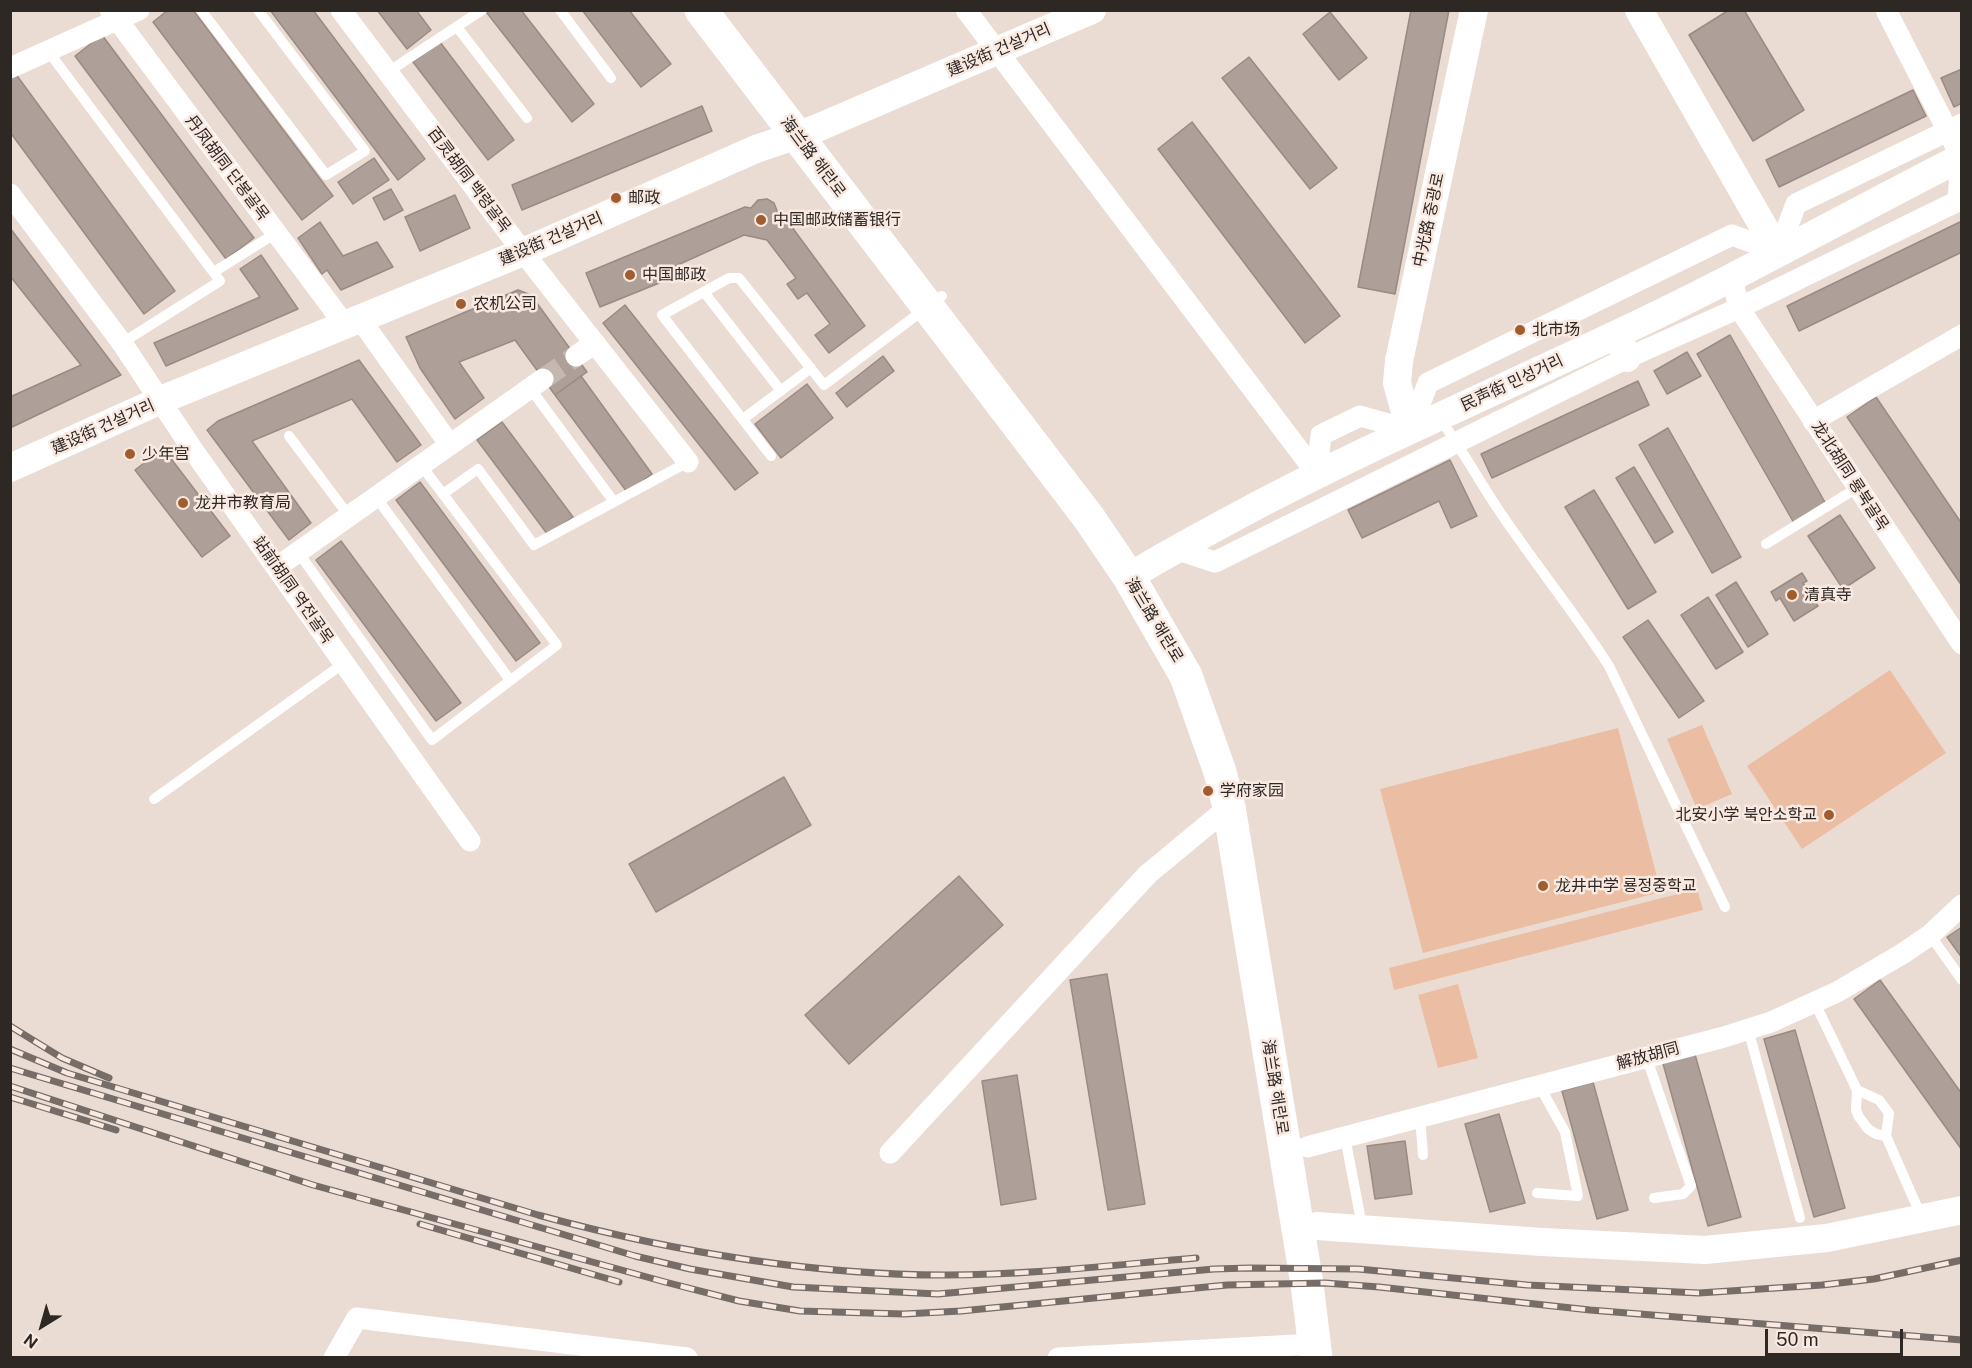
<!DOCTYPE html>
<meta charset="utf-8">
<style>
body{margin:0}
#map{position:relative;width:1972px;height:1368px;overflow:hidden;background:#ebdcd3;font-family:"Public Sans",sans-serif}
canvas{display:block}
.frame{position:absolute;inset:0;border:12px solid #2e2825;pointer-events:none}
.north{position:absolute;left:12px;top:1296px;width:60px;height:60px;-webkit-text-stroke:4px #f9e9e0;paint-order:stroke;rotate:217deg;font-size:16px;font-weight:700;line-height:24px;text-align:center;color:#2e2825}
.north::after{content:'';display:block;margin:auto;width:21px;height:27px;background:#2e2825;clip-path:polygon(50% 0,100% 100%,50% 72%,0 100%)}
.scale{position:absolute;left:1765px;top:1329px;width:138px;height:27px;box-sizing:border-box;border:3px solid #2e2825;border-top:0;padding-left:8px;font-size:18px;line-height:21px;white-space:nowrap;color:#2e2825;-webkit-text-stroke:4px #f9e9e0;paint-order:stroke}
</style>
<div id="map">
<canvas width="1972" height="1368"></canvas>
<div class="frame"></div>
<div class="north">N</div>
<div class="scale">50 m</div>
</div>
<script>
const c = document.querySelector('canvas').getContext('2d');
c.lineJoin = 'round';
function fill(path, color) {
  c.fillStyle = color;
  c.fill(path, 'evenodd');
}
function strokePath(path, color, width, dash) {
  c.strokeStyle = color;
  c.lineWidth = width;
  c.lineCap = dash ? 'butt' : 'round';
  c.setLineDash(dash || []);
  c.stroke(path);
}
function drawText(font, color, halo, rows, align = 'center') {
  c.font = font + ' "Public Sans","Noto Sans SC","Noto Sans KR",sans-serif';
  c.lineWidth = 5;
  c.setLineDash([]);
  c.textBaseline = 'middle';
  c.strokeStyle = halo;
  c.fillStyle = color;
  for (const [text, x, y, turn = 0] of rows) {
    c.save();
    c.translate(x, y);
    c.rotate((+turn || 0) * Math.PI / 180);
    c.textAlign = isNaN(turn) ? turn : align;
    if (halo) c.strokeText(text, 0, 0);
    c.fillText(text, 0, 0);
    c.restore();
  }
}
fill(new Path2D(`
 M1890,670L1946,753L1802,849L1747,766Z
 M1702,725L1732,794L1697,809L1667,739Z
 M1618,728L1661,892L1423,953L1380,789Z
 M1697,889L1703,910L1394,990L1389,968Z
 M1458,984L1478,1058L1438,1068L1418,995Z`), '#ebbda2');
const building = new Path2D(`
 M168,10H193L333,196L302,220L153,22Z
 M270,10H313L425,159L398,180Z
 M377,10H416L431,30L407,49Z
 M490,10H521L594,104L572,122L487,13Z
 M582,10H629L671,64L641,87Z
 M1411,10H1449L1395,294L1358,287Z
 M1729,10H1744L1804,110L1753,141L1689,35Z
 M1330,12L1367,58L1339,80L1303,34Z
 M102,35L254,238L226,259L75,56Z
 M440,42L514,140L488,160L413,62Z
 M1249,57L1337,168L1310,189L1222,78Z
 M1962,69V103L1954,107L1941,78Z
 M15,73L175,291L144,314L10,132V76Z
 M1913,90L1926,116L1779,187L1766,160Z
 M702,106L712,131L522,210L512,185Z
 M1192,122L1340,316L1305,343L1158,149Z
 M374,158L389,180L353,204L338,182Z
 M391,189L403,210L384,220L373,198Z
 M455,195L470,228L420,251L405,217Z
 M767,199L774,203L778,213L786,219L865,326L829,353L815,335L830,324L807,293L798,299L787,284L796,278L767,240L744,235L671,268L674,277L600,307L586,273L745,207L751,208L758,200Z
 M1962,221V252L1799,331L1787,306Z
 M320,222L343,256L377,242L393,267L341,290L327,270L322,274L298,238Z
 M10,228L121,375L10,428V397L81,365L10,276Z
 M261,255L298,309L166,366L154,343L260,297L240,269Z
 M518,290L531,295L587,372L555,395L515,340L459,362L484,398L455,419L420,368L406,337Z
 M625,305L758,473L735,490L603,323Z
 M1730,335L1826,504L1794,523L1697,354Z
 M1687,352L1701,376L1667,394L1654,371Z
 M883,356L894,371L847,407L836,393Z
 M359,360L421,445L397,462L352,399L252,441L311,523L289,540L207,430L218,421Z
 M581,376L652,474L627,492L555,395Z
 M1638,381L1649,405L1492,478L1481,454Z
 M807,384L833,418L781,458L755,424Z
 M1876,397L1962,524V586L1847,417Z
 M502,422L573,517L548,535L477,440Z
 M1668,428L1741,557L1712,573L1639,445Z
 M157,453L169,456L230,536L202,557L135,470Z
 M1450,460L1477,516L1451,528L1439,501L1362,538L1348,510Z
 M1634,467L1673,532L1655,543L1616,478Z
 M420,482L540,643L516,661L396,500Z
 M1594,490L1656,592L1628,609L1565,507Z
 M1840,515L1875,568L1843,589L1808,536Z
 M341,541L461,703L436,721L316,560Z
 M1802,573L1807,581L1803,583L1818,606L1794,621L1780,598L1776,601L1771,592Z
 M1736,582L1768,634L1748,647L1716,595Z
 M1708,597L1743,652L1716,669L1681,615Z
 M1648,620L1704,701L1679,718L1623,637Z
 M784,777L811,825L656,912L629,864Z
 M959,876L1003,925L849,1064L805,1015Z
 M1962,927V958L1947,937Z
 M1107,974L1145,1204L1108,1210L1070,980Z
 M1880,980L1962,1094V1150L1854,999Z
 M1795,1030L1845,1208L1814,1217L1764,1039Z
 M1694,1051L1741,1217L1708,1226L1662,1060Z
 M1017,1075L1036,1199L1001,1205L982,1081Z
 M1593,1082L1628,1210L1597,1219L1562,1091Z
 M1499,1114L1525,1203L1490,1212L1465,1124Z
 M1405,1141L1412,1194L1375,1199L1367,1146Z`);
fill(building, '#aea098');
strokePath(building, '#998a83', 1.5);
strokePath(new Path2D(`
 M543,379L576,356`), '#c5b8b0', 21, [21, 10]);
strokePath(new Path2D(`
 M201,10L326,175L365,151L258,10
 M560,10L611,78
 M457,27L527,118
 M48,51L220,281L122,343
 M388,72L482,10
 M214,272L276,233
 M704,292L781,391
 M530,388L614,502
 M743,419L811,368
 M1440,419C1462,449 1479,481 1500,512C1535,564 1575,613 1609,666L1725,907
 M289,436L349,516
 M771,456L662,315L729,278H739L824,385L942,296
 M443,494L478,469L534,545L688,462
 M376,497L510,680
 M1766,544L1857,488
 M298,552L432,740L557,645L421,465
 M154,799L344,663
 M1930,935L1962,980
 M1815,1003L1857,1090L1856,1110L1859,1117L1868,1129L1876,1134L1886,1136
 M1748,1029L1800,1218
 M1646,1056L1691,1186L1683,1194L1654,1198
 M1857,1090L1879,1100L1889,1113L1886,1136L1922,1218
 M1420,1117L1423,1155
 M1345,1137L1362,1226
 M1537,1193L1578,1196L1565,1132L1539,1085`), '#fff', 10);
strokePath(new Path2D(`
 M110,10L345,325
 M341,10L523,252L688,462
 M966,10L1317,474
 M1886,10L1961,157
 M10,68L139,10
 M10,194L122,343L193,450L470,841
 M1732,278L1739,308L1962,644
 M360,319L450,445
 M576,356L595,343
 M1813,421L1962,335
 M1317,474L1321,435L1360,416L1410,430L1428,383L1732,235L1778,252L1796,204L1962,124
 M1175,549L1215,562L1627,358L1739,308L1958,201L1961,157
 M277,567L543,379
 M1307,1147L1724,1037L1771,1022L1837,992L1902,954L1930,935L1962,905
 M890,1153L1148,874L1229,807
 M334,1358L357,1318L687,1358
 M1058,1358L1314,1344`), '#fff', 21);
strokePath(new Path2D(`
 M1639,10L1778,252
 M1617,334L1627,358
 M1410,430L1397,383L1399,361L1474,10
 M10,468L161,400L523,252L756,149L815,129L1092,10
 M1129,577C1166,554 1204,534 1243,513C1365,448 1491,394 1615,335C1733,280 1846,216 1962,157
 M1317,1226L1542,1242L1705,1250L1827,1238L1962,1210`), '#fff', 28);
strokePath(new Path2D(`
 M701,10L1089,518L1129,577L1186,676L1220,772L1229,807L1307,1284L1316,1358`), '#fff', 33);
const rail = new Path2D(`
 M10,1026L62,1058L109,1078
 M10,1049L67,1073L538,1215C670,1251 809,1275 946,1275C1030,1275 1113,1265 1196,1258
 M10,1068L635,1256L690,1269L793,1287L938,1294L1214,1269L1250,1268L1358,1269L1527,1285L1699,1293L1822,1285L1874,1279L1962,1260
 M10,1086L313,1185L665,1282L739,1301L800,1311L904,1314L961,1311L1227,1285L1325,1283L1379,1287L1590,1310L1962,1340
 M10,1097L116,1130
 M420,1224L619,1282`);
strokePath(rail, '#766d68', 7);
strokePath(rail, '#f9e9e0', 4.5, [14]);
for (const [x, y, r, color] of [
 [616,198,6,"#a15c30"],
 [761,220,6,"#a15c30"],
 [630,275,6,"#a15c30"],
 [461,304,6,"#a15c30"],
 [1520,330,6,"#a15c30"],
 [130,454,6,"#a15c30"],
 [183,503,6,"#a15c30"],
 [1792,595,6,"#a15c30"],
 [1208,791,6,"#a15c30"],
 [1829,815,6,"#a15c30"],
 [1543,886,6,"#a15c30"]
]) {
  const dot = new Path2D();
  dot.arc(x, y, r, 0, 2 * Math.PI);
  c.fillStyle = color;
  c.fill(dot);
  strokePath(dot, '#f9e9e0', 2);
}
drawText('16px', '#2e2825', '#f9e9e0', [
 ["建设街 건설거리",999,50,-23],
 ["海兰路 해란로",813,157,53],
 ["丹凤胡同 단봉골목",227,168,53],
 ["百灵胡同 백령골목",469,180,53],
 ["中光路 중광로",1429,220,-78],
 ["建设街 건설거리",551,239,-23],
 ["民声街 민성거리",1512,383,-25],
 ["建设街 건설거리",103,427,-24],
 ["龙北胡同 룡북골목",1850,476,57],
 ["站前胡同 역전골목",293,590,55],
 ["海兰路 해란로",1154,620,59],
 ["解放胡同",1648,1056,-15],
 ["海兰路 해란로",1275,1087,81]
]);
drawText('16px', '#2e2825', '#f9e9e0', [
 ["邮政",628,198],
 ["中国邮政储蓄银行",773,220],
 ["中国邮政",642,275],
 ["农机公司",473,304],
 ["北市场",1532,330],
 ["少年宫",142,454],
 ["龙井市教育局",195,503],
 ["清真寺",1804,595],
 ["学府家园",1220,791],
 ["北安小学 북안소학교",1817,815,"right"],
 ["龙井中学 룡정중학교",1555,886]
], 'left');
</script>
